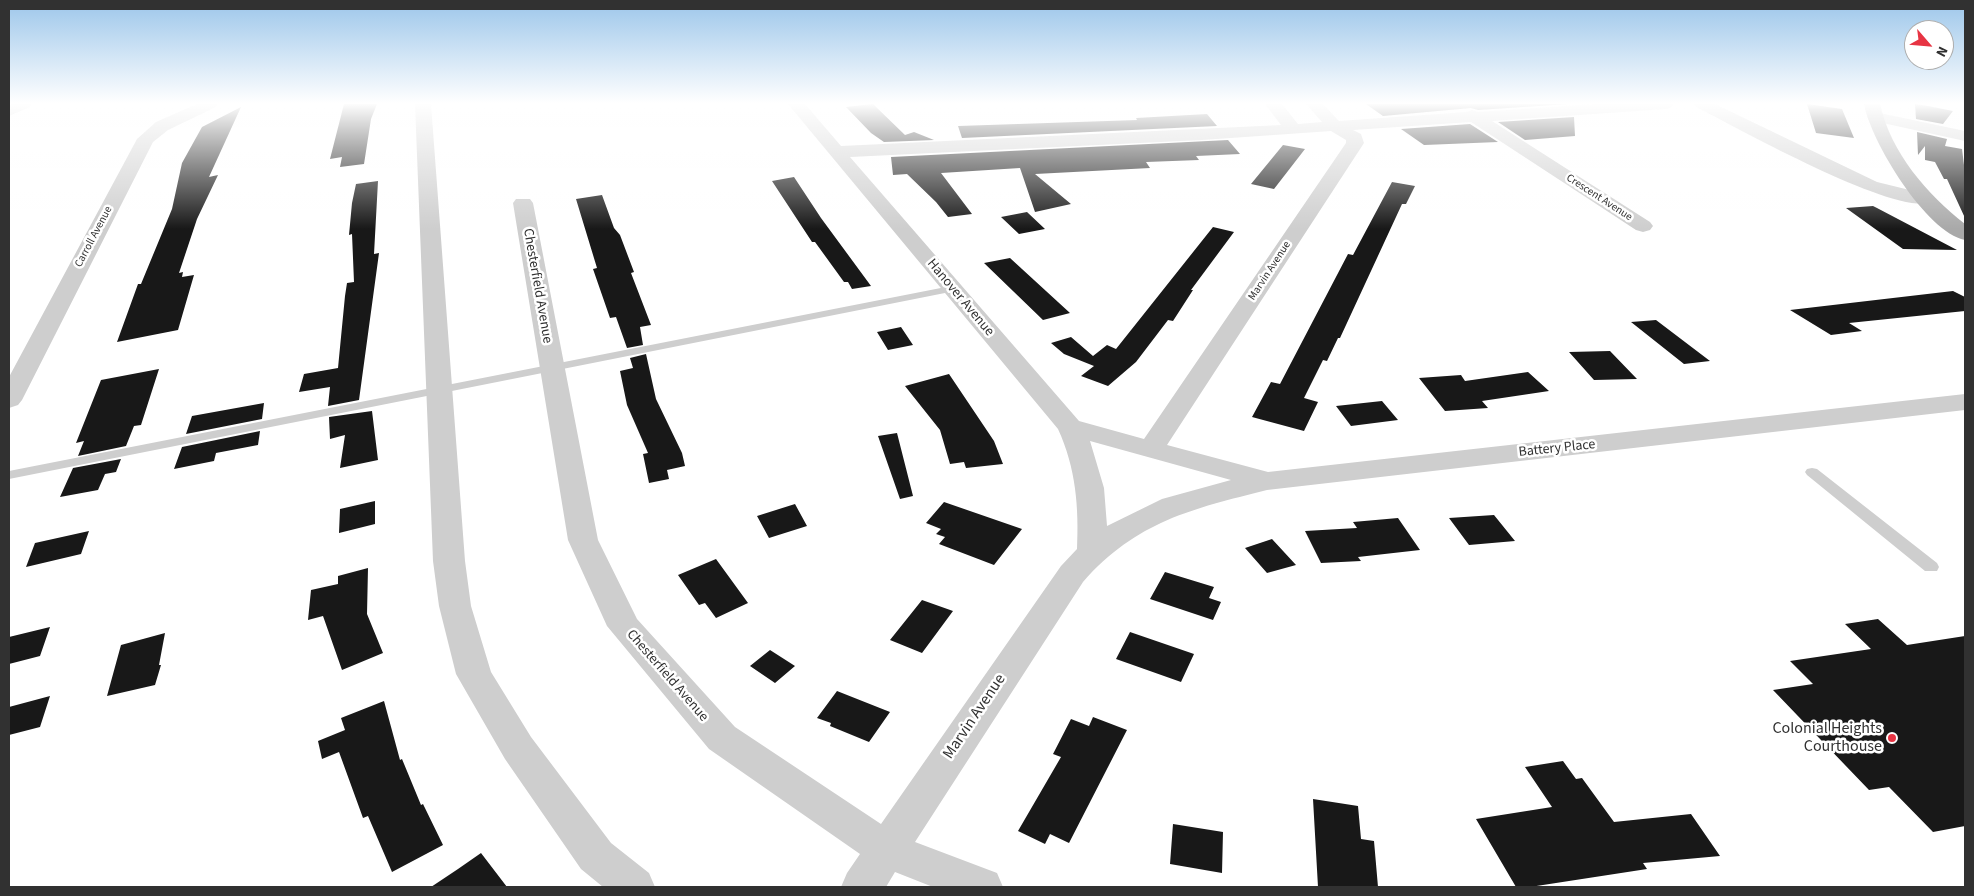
<!DOCTYPE html>
<style>
body{margin:0}
#map{position:relative;width:1974px;height:896px;overflow:hidden;background:#fff;font-family:"Source Sans 3",sans-serif}
canvas{display:block}
.frame{position:absolute;inset:0;border:10px solid #313131;pointer-events:none}
.north{position:absolute;left:1904px;top:20px;width:50px;height:50px;box-sizing:border-box;background:#fff;border:1px solid #adadad;border-radius:50%;rotate:117deg;font-size:14px;font-weight:700;line-height:20px;text-align:center;color:#313131}
.north::after{content:'';display:block;margin:auto;width:18px;height:22px;background:#e73443;clip-path:polygon(50% 0,100% 100%,50% 72%,0 100%)}
</style>
<div id="map">
<canvas width="1974" height="896"></canvas>
<div class="frame"></div>
<div class="north">N</div>
</div>
<script>
const c = document.querySelector('canvas').getContext('2d');
c.lineJoin = 'round';
function fill(path, color) {
  c.fillStyle = color;
  c.fill(path, 'evenodd');
}
function strokePath(path, color, width, dash) {
  c.strokeStyle = color;
  c.lineWidth = width;
  c.lineCap = dash ? 'butt' : 'round';
  c.setLineDash(dash || []);
  c.stroke(path);
}
function drawText(font, color, halo, rows, align = 'center') {
  c.font = font + ' "Source Sans 3",sans-serif';
  c.lineWidth = 5;
  c.setLineDash([]);
  c.textBaseline = 'middle';
  c.strokeStyle = halo;
  c.fillStyle = color;
  for (const [text, x, y, turn = 0] of rows) {
    c.save();
    c.translate(x, y);
    c.rotate((+turn || 0) * Math.PI / 180);
    c.textAlign = isNaN(turn) ? turn : align;
    if (halo) c.strokeText(text, 0, 0);
    c.fillText(text, 0, 0);
    c.restore();
  }
}
fill(new Path2D(`
 M344,104H377L371,119L364,164L340,167L342,157L330,159Z
 M873,104L905,135L914,132L934,140L884,142L871,133L846,107Z
 M1366,104H1568L1478,110L1471,108L1383,116Z
 M1807,104L1842,109L1854,138L1816,133Z
 M1915,104L1928,106L1953,111L1943,124L1916,119Z
 M241,107L209,177L218,175L197,219L179,273L183,272L182,277L194,275L178,330L117,342L138,284H141L172,209L182,163L202,127Z
 M1207,114L1217,126L962,138L958,126L1137,120L1136,118Z
 M1574,117L1575,136L1525,140L1498,122Z
 M1470,124L1498,142L1424,145L1401,129Z
 M1917,132L1947,139L1945,146L1962,149L1965,173V218L1947,179H1944L1935,162L1925,160V146L1918,155Z
 M1228,140L1240,154L1196,156L1199,160L1146,162L1150,168L1035,174L1071,204L1035,212L1020,168L941,173L972,214L948,217L936,202L907,174L893,175L891,157Z
 M1283,145L1305,149L1274,189L1251,184Z
 M794,177L821,218L871,286L852,289L848,282H844L815,242H812L772,181Z
 M378,181L374,254L379,253L359,400L328,406L330,387L299,392L304,374L338,368L345,296L347,283L354,282L352,234L349,235L352,203L356,184Z
 M1392,182L1415,186L1406,204H1402L1340,338H1338L1327,361L1323,360L1304,398L1318,402L1304,431L1252,417L1271,382L1280,384L1348,254L1353,255Z
 M602,195L614,228L620,235L634,272L631,273L651,325L640,327L643,345L627,348L616,317L610,318L593,269L597,268L576,199Z
 M1873,206L1877,208L1957,250L1903,249L1846,208Z
 M1027,212L1045,229L1019,234L1001,217Z
 M1213,227L1234,232L1191,290H1193L1173,321L1168,320L1136,362L1108,386L1081,376L1094,366L1064,354L1051,343L1071,337L1093,356L1107,345L1116,349Z
 M1010,258L1070,313L1043,320L984,263Z
 M1953,291L1965,297V311L1849,323L1862,331L1831,335L1790,310Z
 M1656,320L1710,361L1684,364L1631,322Z
 M901,327L913,345L888,350L877,332Z
 M1610,351L1637,379L1594,380L1569,352Z
 M646,354L656,399L682,453L685,466L667,470L669,479L649,483L643,454L648,453L627,405L620,371L633,368L630,358Z
 M159,369L141,425L134,426L126,446L78,456L84,441L76,443L101,380Z
 M1528,372L1549,391L1482,401L1488,408L1445,411L1419,378L1461,375L1465,381Z
 M949,374L994,441L1003,464L966,468L964,462L950,464L940,430L905,386Z
 M1382,401L1398,420L1351,426L1336,406Z
 M264,403L262,419L186,434L192,416Z
 M372,411L378,460L340,468L345,435L330,439L329,417Z
 M260,431L258,445L216,453L214,461L174,469L182,447Z
 M897,433L913,496L900,499L878,436Z
 M121,459L116,472L105,474L98,490L60,497L73,468Z
 M375,501V524L339,533L340,509Z
 M944,502L1022,529L994,565L939,544L945,537L936,534L941,529L926,523Z
 M795,504L807,526L769,538L757,516Z
 M1494,515L1515,541L1469,545L1449,518Z
 M1398,518L1420,550L1358,557L1361,561L1321,563L1305,531L1357,528L1353,522Z
 M89,531L81,554L26,567L35,543Z
 M1272,539L1296,565L1267,573L1245,548Z
 M716,559L748,603L716,618L705,603L699,605L678,575Z
 M368,568L367,614L383,653L342,670L323,616L308,620L311,590L338,584V576Z
 M1165,572L1214,587L1209,598L1221,602L1213,620L1150,599Z
 M922,600L953,611L922,653L890,640Z
 M1878,619L1907,645L1965,636V826L1933,832L1889,787L1869,790L1773,690L1813,684L1790,661L1871,649L1845,624Z
 M50,627L40,656L9,664V637Z
 M1130,632L1194,654L1181,682L1116,659Z
 M165,633L159,665H161L155,685L107,696L121,645Z
 M770,650L795,666L775,683L750,666Z
 M837,691L890,712L869,742L830,726L831,723L817,718Z
 M50,696L40,727L9,735V707Z
 M384,701L400,760L402,759L421,805L423,804L443,845L392,872L368,816L363,818L339,752L322,759L318,741L345,730L341,718Z
 M1093,717L1127,730L1069,843L1050,834L1045,844L1018,831L1061,757L1053,754L1071,719L1089,726Z
 M1563,761L1576,779L1582,778L1614,822L1691,814L1720,856L1643,863L1647,869L1530,887H1516L1476,819L1552,807L1525,767Z
 M1313,799L1358,806L1361,839L1374,841L1378,887H1318Z
 M1173,824L1223,832L1222,873L1170,864Z
 M481,853L507,887H431L458,869Z`), '#181818');
fill(new Path2D(`
 M951,286L955,287V291L9,479V471Z
 M1812,468L1817,469L1937,563L1939,567L1937,571H1925L1807,475L1805,472L1807,469Z`), '#cecece');
fill(new Path2D(`
 M11,104H32L30,107L9,116V105Z
 M197,104H218L216,107L168,130L153,142L22,400L18,405L9,408V377L137,139L156,122Z
 M415,104H431L465,561L471,606L491,672L531,737L611,843L649,873L655,887H603L581,869L505,759L456,674L439,606L433,561Z
 M788,104H805L841,146L1281,125L1265,104H1282L1298,124L1322,122L1306,104H1323L1339,121L1466,112L1472,110L1478,112L1594,104H1674L1672,107L1666,109L1492,121L1650,222L1653,226L1650,230L1643,232L1636,230L1471,122L1353,130L1361,134L1364,143L1167,445L1268,472L1965,394V410L1267,490C1192,509 1137,521 1083,582L915,842L997,873L1003,887H933L895,872L886,887H841L847,873L860,854L709,749L607,626L568,540L513,203L516,199H530L533,203L598,540L637,619L735,727L881,824L1061,566L1077,549C1079,508 1076,468 1058,429ZM1331,131L1346,140V143L1144,439L1079,421L850,157L1202,140ZM1090,441L1231,480L1162,499L1107,526L1104,488Z
 M1694,104H1715L1877,182L1930,195L1933,199L1930,203C1889,213 1740,129 1696,107Z
 M1875,112L1965,131V141L1869,120L1867,117L1869,114Z`), '#cecece');
fill(new Path2D(`
 M1864,104H1880C1891,153 1927,194 1965,224V240C1926,232 1871,142 1864,104Z`), '#a9a9a9');
const sky = c.createLinearGradient(0, 0, 0, 229);
sky.addColorStop(0, '#9cc6ea');
sky.addColorStop(0.45, '#fff');
sky.addColorStop(1, '#ffffff00');
c.fillStyle = sky;
c.fillRect(0, 0, 1974, 229);
for (const [x, y, r, color] of [
 [1892,738,5,"#e73443"]
]) {
  const dot = new Path2D();
  dot.arc(x, y, r, 0, 2 * Math.PI);
  c.fillStyle = color;
  c.fill(dot);
  strokePath(dot, '#fff', 2);
}
drawText('11px', '#313131', '#fff', [
 ["Crescent Avenue",1599,198,33],
 ["Carroll Avenue",94,237,-62],
 ["Marvin Avenue",1270,271,-57]
]);
drawText('14px', '#313131', '#fff', [
 ["Chesterfield Avenue",537,286,80],
 ["Hanover Avenue",960,298,50],
 ["Battery Place",1557,449,-6],
 ["Chesterfield Avenue",667,676,49]
]);
drawText('16px', '#313131', '#fff', [
 ["Marvin Avenue",975,717,-56]
]);
drawText('16px', '#313131', '#fff', [
 ["Colonial Heights",1882,729],
 ["Courthouse",1882,747]
], 'right');
</script>
